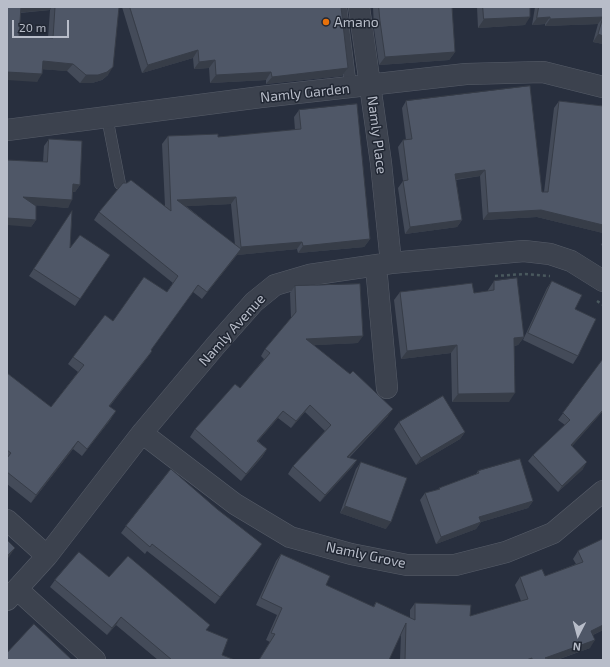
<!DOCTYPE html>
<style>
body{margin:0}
#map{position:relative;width:610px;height:667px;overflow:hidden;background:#282f3e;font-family:"Exo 2",sans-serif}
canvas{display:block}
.frame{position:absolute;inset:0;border:8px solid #b8bdc9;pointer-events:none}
.north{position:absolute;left:558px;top:615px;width:40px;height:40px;-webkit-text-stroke:3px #212733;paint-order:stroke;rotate:186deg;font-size:11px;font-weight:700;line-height:16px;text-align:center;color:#b8bdc9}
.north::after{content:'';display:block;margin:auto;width:14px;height:18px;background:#b8bdc9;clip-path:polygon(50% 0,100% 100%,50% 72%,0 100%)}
.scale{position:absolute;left:12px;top:20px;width:57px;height:18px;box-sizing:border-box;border:2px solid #b8bdc9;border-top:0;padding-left:5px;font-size:12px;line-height:14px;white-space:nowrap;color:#b8bdc9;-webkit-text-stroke:3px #212733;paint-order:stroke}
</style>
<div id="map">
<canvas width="610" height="667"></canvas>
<div class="frame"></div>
<div class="north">N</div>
<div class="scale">20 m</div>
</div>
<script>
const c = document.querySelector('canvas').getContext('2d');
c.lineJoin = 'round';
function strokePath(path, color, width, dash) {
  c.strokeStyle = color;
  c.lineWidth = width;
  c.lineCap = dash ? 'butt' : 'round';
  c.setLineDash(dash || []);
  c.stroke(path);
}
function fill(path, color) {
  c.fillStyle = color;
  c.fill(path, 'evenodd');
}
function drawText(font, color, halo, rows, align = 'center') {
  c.font = font + ' "Exo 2",sans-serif';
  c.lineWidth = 3;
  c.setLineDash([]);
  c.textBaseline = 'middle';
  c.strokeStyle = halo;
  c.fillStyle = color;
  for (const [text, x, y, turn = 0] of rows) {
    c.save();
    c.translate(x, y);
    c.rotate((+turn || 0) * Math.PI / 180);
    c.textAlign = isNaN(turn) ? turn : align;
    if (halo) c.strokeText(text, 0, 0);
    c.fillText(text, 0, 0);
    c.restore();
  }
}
const lane = new Path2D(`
 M341,7L351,88
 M107,117L120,184`);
const street = new Path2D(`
 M359,7L381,163L391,263
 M7,130L261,97L466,74L543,72L603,87
 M376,266L387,388
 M142,433L235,504L290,537L351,554L407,565H455L506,552L553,533L603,491
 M7,520L47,556
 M18,590L95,660
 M7,600L47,556L142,433L216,345L254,302L275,285L309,275L391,263L524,251L550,254L571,261L603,281`);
strokePath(lane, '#575d69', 12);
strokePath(street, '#575d69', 22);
strokePath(new Path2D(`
 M495,276L525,274L550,276
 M597,301L603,305`), '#4a595e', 2.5, [3, 3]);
strokePath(lane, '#3c424e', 11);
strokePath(street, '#3c424e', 21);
fill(new Path2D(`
 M7,7H119L108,75L102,80L92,83H80L67,71L42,69L37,82ZM50,10L48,38L19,36L20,13Z
 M122,7H341L348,68L342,76L266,84V80L210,83L209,68L194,69L193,58L142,73Z
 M373,7H452L455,52L449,60L379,65L374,29Z
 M477,7H530L525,25L478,28Z
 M535,7H603V44L593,42L598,24L545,26V24L532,25Z
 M406,101L542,192H544L554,108L559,101L603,106V233L537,217L483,220L480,176L456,180L462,220L457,227L405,234L398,188L403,181L398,147L403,140H406L402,108Z
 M299,110L370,239L364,247L298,253L297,249L237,255L202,299L193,292L151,350L152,351L147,358L110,406L111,419L82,456L73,449L31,503L7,484V373L51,407L78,372L68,364L73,357L113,321L167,292L173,283L94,220L99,212L165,206L162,144L168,136L218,137L295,130L294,117ZM231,204L235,245L186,206Z
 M49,139L80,185L75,192H73L68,208L35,205L36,220L31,227L43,162L44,146Z
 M72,211L70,248L110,255L75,306L29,276Z
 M603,241V246L601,245Z
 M494,281L524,337L518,345L514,346L509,402H452L451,353L401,359L394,300L400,292L474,293L488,291V290Z
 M552,281L575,309L578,356L573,364L523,340L547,288Z
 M295,286L358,343L314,345L388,416L349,458L357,460L352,467L320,502L288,474L293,466L325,431L305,412L291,428L278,418L258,441L267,449L262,457L241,481L190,437L195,429L240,388L264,359L261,356L265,349L291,318L290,293Z
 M603,359V411L572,446L583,469L558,492L528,461L533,455L565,425L558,420Z
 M399,422L465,432L460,439L416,465L394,429Z
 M361,462L386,529L340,513L356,469Z
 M478,471L533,501L528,508L481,522L476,529L436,544L420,500L425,493L438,490L439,488L476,474Z
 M126,526L257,551L215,604L147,551L145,554L121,533Z
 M603,539V630L593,635L590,648L557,660H559H400L401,634L389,660H259L270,642L266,640L277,615L256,605L276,561L281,554L326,585L373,607L376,602L410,618V610L415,603L470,616L521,601L515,585L520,577L545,576L576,564L573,559L578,551Z
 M109,577L207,630L222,655L235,660H158L116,625L107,635L50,587L55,580Z`), '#444b59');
fill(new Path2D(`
 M20,7H52L50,10L15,13Z
 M530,17L525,25L478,28L484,19Z
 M550,17L545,24L532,25L537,18Z
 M603,17L598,24L545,26L550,19Z
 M598,34L603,36V44L593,42Z
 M198,50L193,58L142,73L148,65Z
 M455,52L449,60L379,65L385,57Z
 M215,60L209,68L194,69L199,62Z
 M43,61L73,64L67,71L38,69Z
 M113,67L108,75L102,80L92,83H80L86,75Z
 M348,68L342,76L266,84L272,77Z
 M7,72L42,74L37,82L7,80Z
 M271,72L266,80L210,83L216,75Z
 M485,170L480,176L450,180L455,174Z
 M73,184L80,185L75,192L68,191Z
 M23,197L72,200L68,208L18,204Z
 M236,197L231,204L172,207L177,200Z
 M541,210L603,225V233L537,217L483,220L488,213Z
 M7,218L36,220L31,227L7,225Z
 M462,220L457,227L405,234L410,227Z
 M370,239L364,247L298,253L303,246Z
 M302,242L297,249L237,255L202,299L241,247Z
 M363,336L358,343L301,346L306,339Z
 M524,337L518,345L508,347L514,338Z
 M457,345L451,353L401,359L407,351Z
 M152,351L147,358L104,413L109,406Z
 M515,393L509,402H452L458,394Z
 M310,405L305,412L291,428L296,421Z
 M393,409L388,416L342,464L347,457Z
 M603,410V411L567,452L571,445Z
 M116,411L111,419L82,456L87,449Z
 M283,411L278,418L252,448L257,441Z
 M465,432L460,439L416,465L421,458Z
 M78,441L73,449L31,503L36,495Z
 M267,449L262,457L241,481L246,474Z
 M357,460L352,467L320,502L325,495Z
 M587,462L583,469L558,492L562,486Z
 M533,501L528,508L474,524L479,517Z
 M345,506L391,522L386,529L340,513Z
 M481,522L476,529L436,544L441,537Z
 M262,544L257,551L215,604L220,597Z
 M15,548L9,557L7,559V556Z
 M121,617L116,625L107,635L112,628Z
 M603,625V630L586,638L591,631Z
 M595,640L590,648L556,660L545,658Z`), '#373d48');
const building = new Path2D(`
 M7,7H21L19,36L53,38L55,7H119L113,67L107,72L98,75H86L73,64L43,61L42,74L7,72Z
 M130,7H341L348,68L272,77L271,72L216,75L215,60L199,62L198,50L148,65Z
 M379,7H452L455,52L385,57L380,21Z
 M483,7H530V17L484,19Z
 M539,7H603V36L598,34L603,17L550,19V17L537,18Z
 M530,86L542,192H548L559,101L603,106V225L541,210L488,213L485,170L455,174L462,220L410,227L403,181L408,180L403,140L412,139L406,101Z
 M357,104L370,239L303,246L302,242L241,247L236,197L177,200L241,249L207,292L198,285L151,350L152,351L109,406L116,411L87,449L78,441L36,495L7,472V458L11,453L7,450V373L51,407L84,365L73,357L105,315L113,321L144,277L167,292L178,276L99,212L123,183H127L131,180L171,211L168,136L218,134V137L301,129L299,110Z
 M49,139L82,141L80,185L73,184L72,200L23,197L36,206V220L7,218V160L47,162Z
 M72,211L70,248L80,235L110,255L80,299L34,269Z
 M517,278L524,337L514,338L515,393L458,394L457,345L407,351L400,292L472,283L474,293L494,290V281Z
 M552,281L582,295L575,309L596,319L578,356L528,333Z
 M360,284L363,336L306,339L350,374L353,371L393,409L347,457L357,460L325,495L293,466L331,425L310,405L296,421L283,411L257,441L267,449L246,474L195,429L235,384L240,388L270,353L265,349L296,312L295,286Z
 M603,359V410L571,445L587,462L562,486L533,455L570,420L563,413Z
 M443,396L465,432L421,458L399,422Z
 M520,459L533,501L479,517L481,522L441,537L425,493L440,489L439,488L479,473L478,471Z
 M361,462L407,478L391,522L345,506Z
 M171,469L217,509L262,544L220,597L152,544L150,547L126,526Z
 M603,539V625L591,631L595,640L545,658L559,660H532V658L526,660H405L406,623L389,660H259L275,634L271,633L282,608L261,598L281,554L330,576L326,585L374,607L376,602L415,620V603L471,605L470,616L528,599L520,577L542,569L545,576L583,562L578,551Z
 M7,540L15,548L7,556Z
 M79,552L109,577L128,556L210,625L206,630L228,639L222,655L235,660H172L121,617L112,628L55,580Z
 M34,624L72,660H7V653Z`);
fill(building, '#4f5767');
strokePath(building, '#373d48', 1);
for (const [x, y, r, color] of [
 [326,22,4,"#e8710a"]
]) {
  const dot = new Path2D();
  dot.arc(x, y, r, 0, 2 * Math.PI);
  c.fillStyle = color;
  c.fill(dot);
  strokePath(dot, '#212733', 1.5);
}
drawText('14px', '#b8bdc9', '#212733', [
 ["Amano",334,22]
], 'left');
drawText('14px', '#b8bdc9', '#212733', [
 ["Namly Garden",305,93,-6],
 ["Namly Place",377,135,83],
 ["Namly Avenue",232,330,-48],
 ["Namly Grove",366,555,12]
]);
</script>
